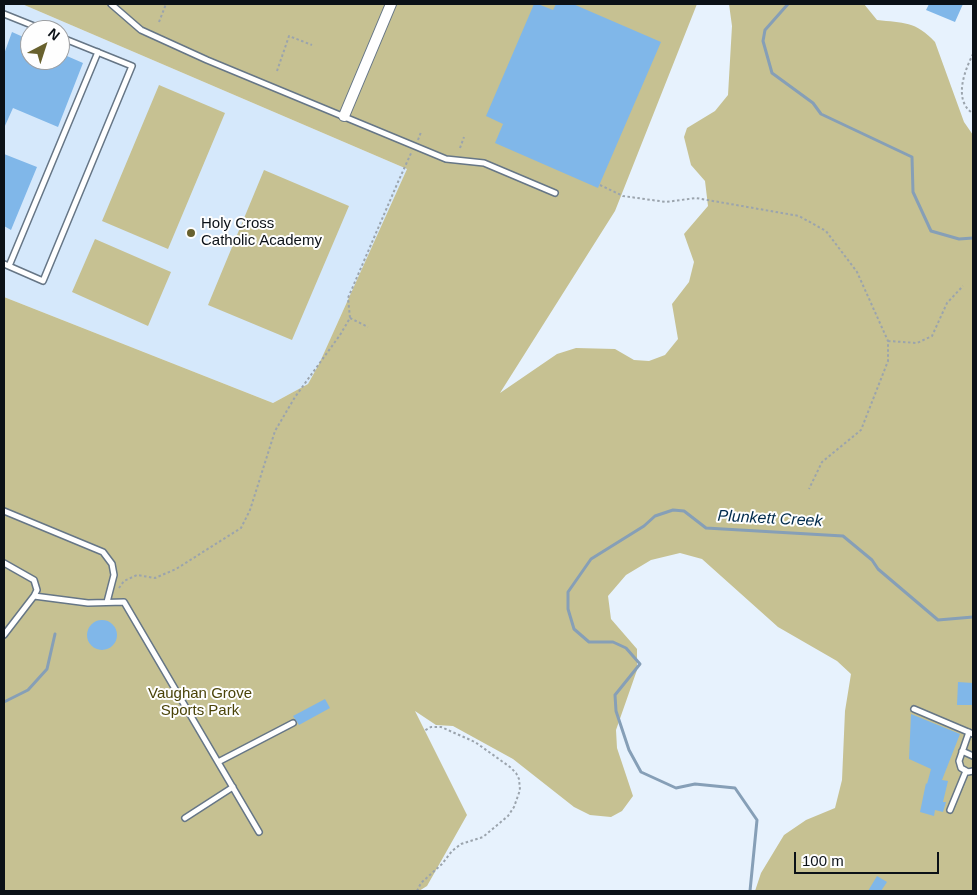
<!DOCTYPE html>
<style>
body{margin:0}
#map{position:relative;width:977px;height:895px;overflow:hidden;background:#e7f2fd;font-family:Arial,sans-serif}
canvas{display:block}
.frame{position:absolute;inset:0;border:5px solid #0b1117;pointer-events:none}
.north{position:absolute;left:20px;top:20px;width:50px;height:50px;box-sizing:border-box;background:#fefefe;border:1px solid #9d9fa2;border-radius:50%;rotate:40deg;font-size:14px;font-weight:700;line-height:20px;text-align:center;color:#0b1117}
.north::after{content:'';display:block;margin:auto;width:18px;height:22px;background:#68612e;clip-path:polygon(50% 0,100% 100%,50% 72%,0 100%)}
.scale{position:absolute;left:794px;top:852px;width:145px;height:22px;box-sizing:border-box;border:2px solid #0b1117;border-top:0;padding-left:6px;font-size:15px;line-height:18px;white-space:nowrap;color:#0b1117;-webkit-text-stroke:4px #fefefe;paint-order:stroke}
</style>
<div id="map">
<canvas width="977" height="895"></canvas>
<div class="frame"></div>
<div class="north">N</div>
<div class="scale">100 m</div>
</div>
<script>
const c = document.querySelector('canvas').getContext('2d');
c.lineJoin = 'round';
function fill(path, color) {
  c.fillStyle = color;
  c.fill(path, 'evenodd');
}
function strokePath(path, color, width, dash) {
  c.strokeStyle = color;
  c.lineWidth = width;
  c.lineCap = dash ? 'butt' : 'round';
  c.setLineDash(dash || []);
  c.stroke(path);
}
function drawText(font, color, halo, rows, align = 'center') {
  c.font = font + ' Arial,sans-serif';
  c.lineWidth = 4;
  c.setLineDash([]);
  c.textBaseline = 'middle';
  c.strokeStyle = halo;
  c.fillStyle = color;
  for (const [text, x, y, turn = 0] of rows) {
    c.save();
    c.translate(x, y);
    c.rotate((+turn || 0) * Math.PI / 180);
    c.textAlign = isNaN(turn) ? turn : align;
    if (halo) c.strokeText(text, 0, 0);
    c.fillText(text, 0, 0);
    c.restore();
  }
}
fill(new Path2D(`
 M4,4H22L407,169L319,364L308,384L273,403L4,297ZM30,30H60V60H30Z`), '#d5e8fb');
fill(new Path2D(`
 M22,4H697L615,211L500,393L557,354L576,348L615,349L634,360L649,361L665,355L678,339L672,304L689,282L694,262L684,234L708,206L705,181L691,165L684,137L687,128L715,111L728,95L732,26L729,4H864L877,20C903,23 916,21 935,42L964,122L973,135V891H755L761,873L784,835L806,820L835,808L842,780L845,711L851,674L837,661L778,627L702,559L680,553L651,560L626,575L608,596L611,619L637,649V670L616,730L617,748L633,796L622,811L611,817L590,815L574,807L513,759L453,726L436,725L415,711L467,815L427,886L419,891H4V297L273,403L308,384L319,364L407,169Z
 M159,85L225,113L168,249L102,221Z
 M264,170L349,206L292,340L208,305Z
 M95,239L171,272L148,326L72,292Z`), '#c6c192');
strokePath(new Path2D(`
 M788,4L765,30L763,41L772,73L813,103L821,114L912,157L913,192L931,231L959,239L973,238
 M4,702L28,690L47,669L55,634
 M750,891L757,820L735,788L695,784L676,788L641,772L629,750L616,711L615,695L640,664L626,648L613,642H589L574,629L568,609V592L591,559L644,526L655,516L673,510L684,511L706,528L843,536L872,560L878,569L938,620L973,617`), '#869fb7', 3);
fill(new Path2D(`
 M534,4H538L553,10L556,4H573L661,42L598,188L495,143L503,124L486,116Z
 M929,4H963L955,22L926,10Z
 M12,32L30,40V60H60V53L83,63L58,127L13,108L4,128V54Z
 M4,154L37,167L11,230L4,226Z
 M87 635a15 15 0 1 1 30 0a15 15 0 1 1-30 0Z
 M958,682L973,683V705H957Z
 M325,699L330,708L299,725L293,716Z
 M911,714L960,734L942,780L948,781L943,802H946L943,812L935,810L934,816L920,812L926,783L927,784L931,769L909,759Z
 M877,876L887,882L881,891H868Z`), '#80b7e9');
const service = new Path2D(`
 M111,4L141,30L207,60L446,159L484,163L555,193
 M4,14L44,30
 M4,264L43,281L132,66L60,37
 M9,266L98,52
 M4,511L103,552L112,564L114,575L107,602
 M4,563L34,580L37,590L34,596L88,603L124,602L259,832
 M4,635L34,596
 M914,709L973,734
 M969,732L959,761L961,768L968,772L973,771
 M962,751L973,756
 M218,762L293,723
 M950,810L966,771
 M185,818L233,787`);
const minor = new Path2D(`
 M344,116L391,4`);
strokePath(service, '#667686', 8);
strokePath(minor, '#667686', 12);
strokePath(new Path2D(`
 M159,22L166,4
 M973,54C966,68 957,90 965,105C967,109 970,111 973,114
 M277,71L289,36L312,45
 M418,140L421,132
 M460,148L464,137
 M600,185L623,196L666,202L696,198L799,216L826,231L857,272L888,341V361L861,430L822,462L809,489
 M350,318L368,327
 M888,341L917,343L932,336L947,303L963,286
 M119,588L124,581L137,575L155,578L176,569L241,528L250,510L275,431L295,397L340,335L350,318L348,298L398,182L412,151
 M417,891L421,883L442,864L452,851L461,844L483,837L508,816L514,807L520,790L519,779L516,773L510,767L475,742L441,727H431L424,731`), '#9ba4ad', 2, [2.5, 2.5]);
strokePath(service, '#fff', 5);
strokePath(minor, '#fff', 10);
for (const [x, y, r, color] of [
 [191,233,5,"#68612e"]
]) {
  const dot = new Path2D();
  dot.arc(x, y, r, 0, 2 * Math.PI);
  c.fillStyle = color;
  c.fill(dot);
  strokePath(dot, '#fefefe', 2);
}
drawText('15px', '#0b1117', '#fefefe', [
 ["Holy Cross",201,224],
 ["Catholic Academy",201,241]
], 'left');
drawText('15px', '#4a4308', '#fefefe', [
 ["Vaughan Grove",200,694],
 ["Sports Park",200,711]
]);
drawText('italic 16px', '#012b4c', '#fefefe', [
 ["Plunkett Creek",770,519,3]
]);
</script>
